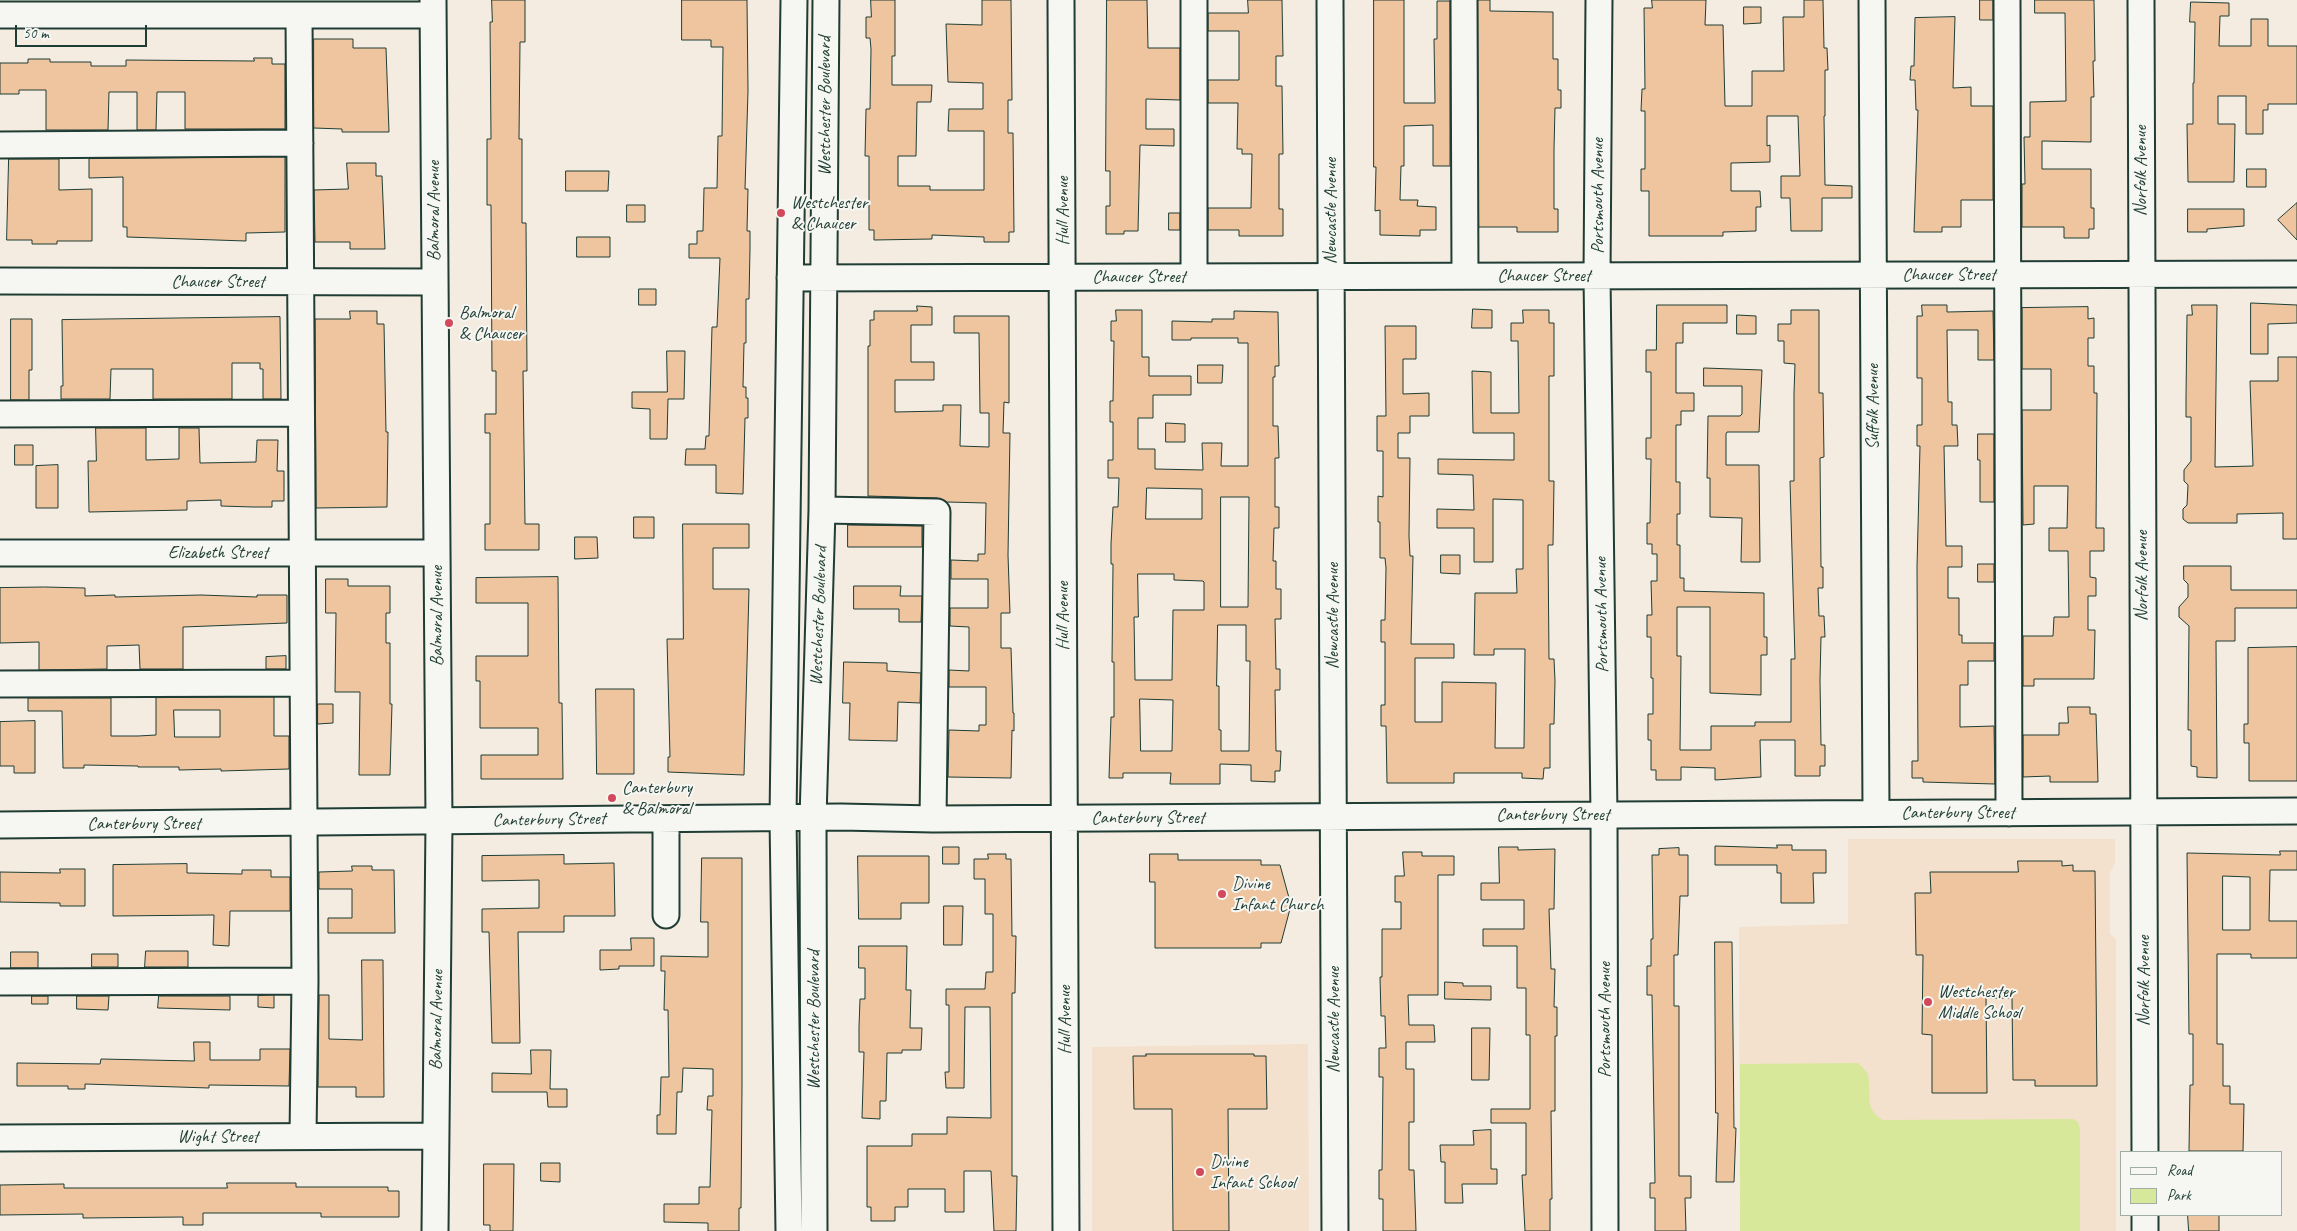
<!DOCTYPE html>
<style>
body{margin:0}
#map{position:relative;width:2297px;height:1231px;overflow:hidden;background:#f5ece1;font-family:Caveat,sans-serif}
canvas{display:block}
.legend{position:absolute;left:2120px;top:1151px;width:162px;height:65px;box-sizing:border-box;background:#f6f6f2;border:1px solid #a0aca6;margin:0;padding:6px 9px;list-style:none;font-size:15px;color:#1f3d34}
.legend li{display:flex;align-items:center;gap:10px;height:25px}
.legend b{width:25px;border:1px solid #a0aca6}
.scale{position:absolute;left:15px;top:25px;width:132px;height:22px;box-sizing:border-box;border:2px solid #1f3d34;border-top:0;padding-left:6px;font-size:15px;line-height:18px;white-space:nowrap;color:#1f3d34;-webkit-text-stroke:4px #f6f6f2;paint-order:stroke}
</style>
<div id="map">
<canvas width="2297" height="1231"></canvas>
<ul class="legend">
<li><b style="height:6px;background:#f6f6f2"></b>Road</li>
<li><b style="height:14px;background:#d8e89b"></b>Park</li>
</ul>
<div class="scale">50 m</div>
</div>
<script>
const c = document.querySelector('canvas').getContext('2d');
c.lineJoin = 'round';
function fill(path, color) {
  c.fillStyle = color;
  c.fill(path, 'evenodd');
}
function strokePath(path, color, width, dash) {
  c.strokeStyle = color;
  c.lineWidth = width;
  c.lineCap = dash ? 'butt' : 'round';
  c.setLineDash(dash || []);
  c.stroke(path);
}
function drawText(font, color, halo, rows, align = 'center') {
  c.font = font + ' Caveat,sans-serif';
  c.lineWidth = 4;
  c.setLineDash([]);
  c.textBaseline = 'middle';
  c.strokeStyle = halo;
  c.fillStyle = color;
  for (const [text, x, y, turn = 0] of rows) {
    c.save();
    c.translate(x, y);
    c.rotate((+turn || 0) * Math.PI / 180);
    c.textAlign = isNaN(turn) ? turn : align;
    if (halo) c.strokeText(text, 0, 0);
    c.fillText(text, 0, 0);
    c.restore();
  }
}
fill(new Path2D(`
 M1848,839H2115V863L2110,873V934L2116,939V1231H1740L1739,927L1848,924Z
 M1308,1044L1309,1231H1092V1047Z`), '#f3e0cd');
fill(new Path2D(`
 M1858,1063C1861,1066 1867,1071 1868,1075C1872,1093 1863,1109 1883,1120L2073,1119L2078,1122L2080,1130V1231H1740V1064Z`), '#d8e89b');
const building = new Path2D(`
 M492,0H525V42H520L519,139H522V223H526L527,371H523L525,524H539V550H485V524H490V433H485V414H496V371H492L491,205H487V139H491L490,22H492Z
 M682,0H747L748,91L745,189H748L747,231H750V248L749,299H746V343H744L743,387H746V398H748V418H745L743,494L716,493V465H685L686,449H705L706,436H709L712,327H717L720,258H689V244H697V231H703L704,188H717L718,136H722L723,47H711V40H682Z
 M871,0H895V56H892V85H932L931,102H917L916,156H898V186H930V190H984V131H948L949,109H983V83L948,82L946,24L982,25V0H1011L1012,100H1008V133H1013L1014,232H1009V242H984V237L932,235V239L874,240V230H869V156H865L866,109H870L871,49L870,38H866V17H871Z
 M1107,0H1147L1148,48H1180V100L1146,99V129H1174V146L1140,145L1138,231H1124V234H1106V206H1110V171H1106Z
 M1248,0H1282L1283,56H1276V86H1282L1283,154H1279V209H1283V236H1239V230H1208V208H1251L1252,154H1242V149H1237L1238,103H1208V80H1239V31H1208V13H1248Z
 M1374,0H1404V103H1435L1434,39H1437V1H1450V166H1433V125L1404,126V166H1401L1400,200H1418L1417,206L1436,207V230H1420V236L1380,235V210L1375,211L1376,167H1374Z
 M1478,0H1490V11L1553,12V59H1558V90H1561V108H1555L1554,149V209H1558V232H1517V227H1479Z
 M1652,0H1706L1705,25H1723L1725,106H1752V71H1784L1783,17H1804V0H1823L1824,48H1827L1828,70H1825V116H1824L1825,185L1852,186V198H1822V231H1791L1790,198H1781V176H1800L1798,116H1767V146L1770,145V162L1731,163V191H1760L1761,207H1756V231L1723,232V236H1649V191H1641V169H1645V111H1641L1642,89H1645L1644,8H1652Z
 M1980,0H1993V20H1980Z
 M2035,0H2094L2095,61H2093L2094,97H2091V142L2042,141V169H2091V208H2094V229H2089V238H2064V227H2022V184H2025L2024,137H2030V102L2066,101L2065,13H2035Z
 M2191,2L2229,3V16H2220L2219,46H2251V19H2268V46H2297V104H2268V110H2263V134H2246V96H2218V124H2235L2234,182H2188L2187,124H2193V83H2194L2195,22H2190Z
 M1744,7H1761V23L1744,24Z
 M1955,17L1953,88L1971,87V106H1993V200H1961V227H1942V232H1914L1918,110H1916L1915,80H1910L1911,66H1914L1915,18Z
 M314,39H353V48H386L389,132H342V129L314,128Z
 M254,58H272V64H285V129H185V92H157L156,130H137V92H109L108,130H46V90H19V94H0V63H28V59H50V62H91V66H126V60L254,61Z
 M285,157V232L246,233V241L127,237V227H123V177L89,178V159Z
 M9,159H59V190L92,189V241H57V244H32V240H7Z
 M347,163H376V176H382L385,249H350V242H315L314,190L348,189Z
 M2247,169H2266V187H2247Z
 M566,171H609L608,191H566Z
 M2297,203V240L2278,220Z
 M627,205H645V222H627Z
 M2188,209H2244V226L2207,229V232H2188Z
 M1169,213H1180V230H1169Z
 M577,237H610V257H577Z
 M639,289H656V305H639Z
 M2251,303L2297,305V323L2268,324V354H2251Z
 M1657,305H1727V323H1683V343H1676V393H1694V411H1681V425H1676V482H1680V514H1677V545H1680V578H1684V591L1764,593V637H1767V655H1761V695L1710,693V607H1677V656H1681L1680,750H1711V726H1755V722H1791V659H1795L1790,481H1794V393L1795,364L1784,363V341H1778V324H1791V310H1819V393H1823L1824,457L1820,458L1821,567H1823V588H1818L1819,616H1824L1825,637H1821L1820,680L1821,745H1825V766H1820V776H1795V740H1760L1761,777L1715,780V768L1681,767V780H1656V770H1651V740H1648V714H1653V678H1651V637H1647V615H1652L1651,581H1657V554H1652V544H1647V523H1650L1651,459H1646V438H1651V372H1646V350H1656Z
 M1922,305H1947V312L1993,311L1994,360H1978V330H1947L1948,402H1952V425H1957L1958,446H1944L1946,546H1962V567H1948V598H1959V635H1962V643H1994V661H1968V685H1960V727L1994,726L1995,784L1923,782V778H1912V761H1918L1917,567L1920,446H1917V425H1922V378H1917V316H1922Z
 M2192,305H2217L2215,467L2253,466L2250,381H2278V357H2297V539H2283V513L2237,514V523H2188L2183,519V509L2187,505L2188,485L2184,481V470L2191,461V417H2186V397L2187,315H2192Z
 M917,306L932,307V325H911V362H934V380H895V412L943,411V405H961L960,446L989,447V413H980L979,333H954V316H1009V403L1004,402L1003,433H1010L1008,555L1010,613H1001V648H1011L1013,713H1014V731L1012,730L1011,778L948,777L949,730L979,731V725H986V687H949V670L969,671V627L950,626V608H988V579H951V560L978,561V554H985L986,503L947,502L937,498L868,496V346H870V320H874V311H917Z
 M2088,307V319L2094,318V338H2088V366H2094V393H2097L2096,528H2104V551H2090V577L2096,578V596H2088V630H2095L2094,679H2034V686H2023V636H2053L2054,617H2069L2068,551H2049V528H2067L2068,486H2034V524L2023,525L2022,410H2051V369H2022V308Z
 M1473,309L1492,310V328H1472Z
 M1116,310H1142V357H1149V376H1191V395H1153V418H1138V449H1155V469L1203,470L1202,443H1222L1221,466H1248V343H1238V338H1191V340H1172V321L1212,322V319H1234V311L1278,312L1279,366H1275V377H1273V426H1278L1279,458H1275V507H1279V528H1274L1273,561H1276V589H1281V619H1275L1276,669H1280V690H1275L1276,751H1281L1280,771H1275V782L1251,781V765L1220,764V784H1170L1171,773H1123V778H1109L1111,717H1114V662H1112L1113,564H1111V544L1113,507H1118L1119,478H1108V460H1113V422H1110V401H1113L1114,341H1111V321H1116ZM1147,488L1202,489V519H1146ZM1221,497H1249L1248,607H1221ZM1138,574H1174V580L1203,581L1204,582V610H1173L1172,680H1135L1134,617H1138ZM1218,625H1246V661H1250L1249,751H1221V730H1219V686H1217ZM1140,699L1173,700L1172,751H1141Z
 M1523,310H1549V323H1554V376H1549V481H1554L1553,545H1548L1549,659H1554L1555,681L1554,724H1550V768H1544L1543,779L1522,778V773H1454V783H1387L1386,726H1381V705H1385V642H1381V620H1385L1386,568L1385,558H1380V522H1378V496L1383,497V451H1377V416H1386L1385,326H1416V359H1403V394L1429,393V416H1410V433H1398V458H1410L1409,536L1410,556H1413L1411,644H1454V658H1415V722H1442V682L1496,683L1495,748H1524L1525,649H1494V655H1474L1475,593H1517L1516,569H1523V500L1493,499V562H1474V528H1437V509L1474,510L1473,475L1438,474V459L1514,460V433H1473L1472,371L1491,372V413H1519L1518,341H1511V323H1523Z
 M350,311H377V324H384L386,432H388L387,507L316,508L315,319H350Z
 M1737,315L1756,316V334H1737Z
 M280,317L281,399H263V369H260V363H232V399H153V369H111L110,399H61V386H63L62,320Z
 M11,319H32V370H29V400H11Z
 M667,351H685L684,399H668L667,439H650V409L632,408V392H667Z
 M1198,365H1223L1222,383H1198Z
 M1704,368L1762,370L1759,432H1727L1726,434V465H1759L1760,562H1741L1742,518L1710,517V478H1707L1708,416H1740L1742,414V386H1704Z
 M1166,423L1185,424V442H1166Z
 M96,428H146V460L179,459V428H199L200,463L256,462L257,440H278L277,471H284V501H272V507H253L221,506V500L187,501V510L89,512L88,461H96Z
 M1978,434H1994V502H1980V460H1978Z
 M15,445H33V465H15Z
 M58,465V508H36V466Z
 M634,517H654V538H634Z
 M683,524H749V548H713V589H749L744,775L668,772V757H670L667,639H683Z
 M848,525L922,526V547H848Z
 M575,537H597L598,558L575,559Z
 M1441,555H1460V574L1441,573Z
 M1978,564H1994V582H1978Z
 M2184,566H2231V590H2297V608H2235V641H2216L2217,778L2197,777V767L2191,766V730H2188L2189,626L2179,617V607L2188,597V584L2184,580Z
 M558,577L559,703H562L563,779H481V755H538V728H480V681H476V656H528V603H476V578Z
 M326,579H348V586H390V613H386V643H390V704H392L390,775H359L360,692H335L336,613H326Z
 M854,586H901L900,596H922L921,622H899V609H854Z
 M45,587L85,588V596L115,595V597L201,595L257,597V595H287V623L183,627V669H140L139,645L107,646V669L39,670V642L0,643V588Z
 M2297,647V781H2249V743H2244V724H2248V648Z
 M286,656V669H266V657Z
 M844,662L887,663V671L921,673L920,703L898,702L897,741L849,740L850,703H843Z
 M596,689H634V774H597Z
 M274,697V736H289V769L221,771V769L179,770V767H138V766L84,765V768H63L62,711H28V698H111V736H138L156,735V698ZM174,710H220V737H175Z
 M318,704H333V723L318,724Z
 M2068,707H2090V714H2096L2098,782H2050V776L2023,777V735H2059V723H2068Z
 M35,721V773H14V766H0V722Z
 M1777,845H1792V850H1826V873H1813L1814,903H1781V873H1777V865H1715V846L1777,848Z
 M943,847H959V864H943Z
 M1499,847H1518V850L1555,849L1554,909H1549L1551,969H1555L1554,1007H1557V1036H1555V1111H1551L1552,1199H1550V1231H1525L1522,1175H1526V1123H1491V1109H1530V1035H1526V988H1517V946H1483V929H1524V900H1481V883H1499Z
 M1679,848V855H1688V896H1680L1678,955H1674V1006H1679V1176H1691V1198H1685L1686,1231H1655V1198H1650V1183H1655L1652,995H1647V966H1651V939H1653L1652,855H1659V849Z
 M2280,851H2297V870H2270L2269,921H2297V958H2251V954H2217V1044H2223V1086H2230V1104H2244L2243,1151H2189L2190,1085H2193V1034H2189L2187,853L2280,855ZM2223,876L2250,877V930H2223Z
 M1403,852H1422V856H1454V875H1438V995H1408L1409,1025H1434L1435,1042H1406V1069H1414V1122H1409V1170H1414L1416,1231H1383V1199H1379V1170H1382L1383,1077H1379V1048H1386L1385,1016H1381L1380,977H1382V929H1401V902H1395V876H1404Z
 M988,854H1006V859H1011L1012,936H1016L1015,993H1012V1176H1017L1016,1231H994L991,1171H964V1212H945V1189H908V1207H895V1221H871V1207H867V1146H912V1134H947V1117L991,1118L990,1007H965L964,1088H946L945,1072H949V1005H946V989H985L986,972H993V914H985V879H974V859H988Z
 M1150,854H1178V860H1261V865H1280L1291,905L1281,943H1261V948H1155V882H1150Z
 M564,855V864L614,863L615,916H564V932H518L520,1043H492L489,932H482V909L539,908V880L482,881V856Z
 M858,856H929V903H901V919H859Z
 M702,858H742V1087L741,1208H739V1231H708V1223L664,1222V1204H699V1187H710L712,1110H707L708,1096H713V1069L683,1068L682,1092H677L676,1134H657V1115H660L661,1077H669L668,1010H664L665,971H661V956L708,957V922H701Z
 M2018,861H2062V866L2073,865V871H2095L2097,1086H2035V1080H2013L2012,998H1986L1987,1093H1932V1035L1922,1034L1923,955H1916L1915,893H1931L1930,872H2018Z
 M187,864V873L242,874V870H271V877H290V911H230L229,946L213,945L214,915L113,916V865Z
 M352,866H372V870H394L395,933H328V918H352V889H319V872L352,871Z
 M60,869H85V906H60V903L0,902V872L60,873Z
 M944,906H963L962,945H944Z
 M631,938H654V966H619V969L600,970V950H631Z
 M1715,942H1732L1734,1128H1736L1734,1182H1716L1718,1113H1716Z
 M859,946H907L906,990H911L910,1028H922L921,1050H902V1053H887L886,1101H880V1119L862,1118L864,1052H859V1027L860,999H865V968H859Z
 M146,951H188V967H145Z
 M11,952H38V968H11Z
 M92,954H118V967H92Z
 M362,960H383L384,1097H356V1087H318L319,995H329V1039L362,1040Z
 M1445,982L1463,983V986H1491V1000L1445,999Z
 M274,995V1008L258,1007V996Z
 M32,996H48V1004H32Z
 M77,996H109L108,1010L77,1009Z
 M159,996H230V1010L158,1008Z
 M1472,1028H1490L1489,1080H1472Z
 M194,1042H210V1060H260V1049H290L289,1086L209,1085V1088L85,1084V1089H68V1086H17V1063L100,1064L101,1059L194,1061Z
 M531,1050H551L550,1089H567V1107H548L547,1092H492V1073L531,1074Z
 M1146,1054H1254V1056H1266L1267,1109H1228L1229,1231H1173L1172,1109H1134L1133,1056H1146Z
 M1491,1130V1169H1497V1184H1462L1463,1203H1445V1162H1441L1440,1145H1474L1473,1131Z
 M541,1163H560V1182L541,1181Z
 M484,1164H514L513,1231H490V1225H484Z
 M227,1183H296V1187H388V1191H399V1217H321V1213H203V1225H183V1217L83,1218V1214L0,1215V1185L64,1184V1188H227Z
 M2188,1215H2219V1231H2189Z`);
fill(building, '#efc59f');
strokePath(building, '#1f3d34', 1);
const minor = new Path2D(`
 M433,0L439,822L435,1231
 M1061,0L1066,1231
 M1194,0V277
 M1330,0L1335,1231
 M1464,0L1465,276
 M1599,0L1597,276L1604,815L1605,1231
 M1872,0L1876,813
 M2007,0L2009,813
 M2141,0L2145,1152
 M0,15H433
 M299,15L305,981L303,1136
 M0,145L300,143
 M790,278L2297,274
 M0,281L435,282
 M0,414L301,413
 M822,510L937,512L933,819
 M0,553H437
 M0,684L303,683
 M0,825L841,817L933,819L2297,811
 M666,915V819
 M0,982L305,981
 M0,1138L435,1136
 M2145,1215V1231
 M789,1231L783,818L794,0
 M814,1231L813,818L822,510L826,0`);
strokePath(minor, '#1f3d34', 29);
strokePath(minor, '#f6f6f2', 25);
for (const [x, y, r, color] of [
 [781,213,5,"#d1495b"],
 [449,323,5,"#d1495b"],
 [612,798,5,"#d1495b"],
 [1222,894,5,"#d1495b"],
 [1928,1002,5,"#d1495b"],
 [1200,1172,5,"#d1495b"]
]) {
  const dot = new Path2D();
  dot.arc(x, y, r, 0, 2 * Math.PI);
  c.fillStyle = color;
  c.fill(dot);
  strokePath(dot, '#f6f6f2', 2);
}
drawText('18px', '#1f3d34', '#f6f6f2', [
 ["Westchester Boulevard",825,106,-90],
 ["Norfolk Avenue",2141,171,-90],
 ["Portsmouth Avenue",1598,196,-90],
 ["Balmoral Avenue",434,211,-90],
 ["Hull Avenue",1063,211,-90],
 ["Newcastle Avenue",1331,211,-90],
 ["Chaucer Street",1949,275],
 ["Chaucer Street",1544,276],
 ["Chaucer Street",1139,277],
 ["Chaucer Street",218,282],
 ["Suffolk Avenue",1873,407,-90],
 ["Elizabeth Street",218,553],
 ["Norfolk Avenue",2142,576,-90],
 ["Portsmouth Avenue",1602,615,-91],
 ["Balmoral Avenue",437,616,-90],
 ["Westchester Boulevard",819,616,-88],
 ["Hull Avenue",1063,616,-90],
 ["Newcastle Avenue",1333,616,-90],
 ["Canterbury Street",1958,813],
 ["Canterbury Street",1553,815],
 ["Canterbury Street",1148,818],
 ["Canterbury Street",549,820,-1],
 ["Canterbury Street",144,824],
 ["Norfolk Avenue",2144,981,-90],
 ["Balmoral Avenue",437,1020,-89],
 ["Westchester Boulevard",814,1020,-90],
 ["Hull Avenue",1065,1020,-90],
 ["Newcastle Avenue",1334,1020,-90],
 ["Portsmouth Avenue",1605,1020,-90],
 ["Wight Street",218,1137]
]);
drawText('18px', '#1f3d34', '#f6f6f2', [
 ["Westchester",791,203],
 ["& Chaucer",791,224],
 ["Balmoral",459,313],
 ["& Chaucer",459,334],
 ["Canterbury",622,788],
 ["& Balmoral",622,809],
 ["Divine",1232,884],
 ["Infant Church",1232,905],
 ["Westchester",1938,992],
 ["Middle School",1938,1013],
 ["Divine",1210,1162],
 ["Infant School",1210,1183]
], 'left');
</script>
